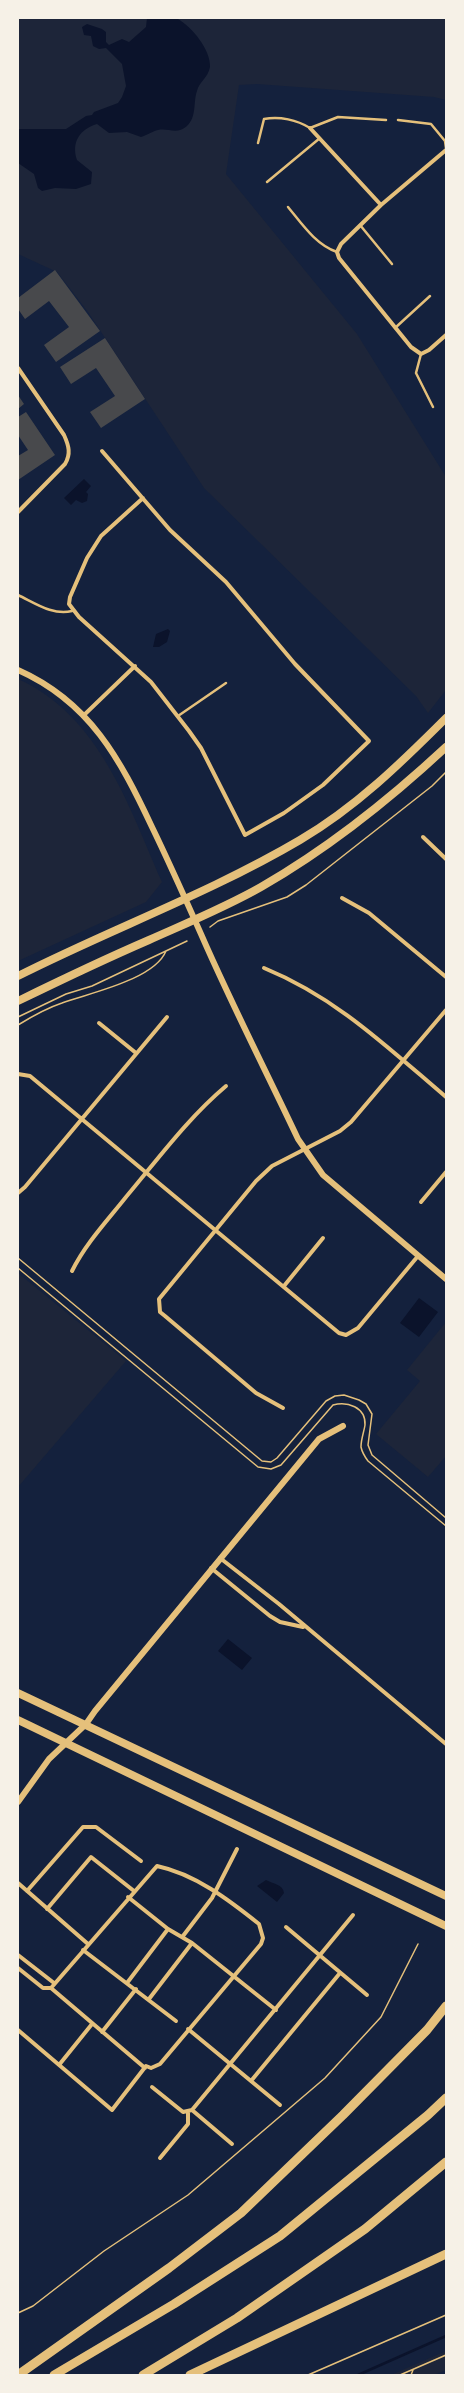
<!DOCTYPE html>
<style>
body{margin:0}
#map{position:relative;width:464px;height:2393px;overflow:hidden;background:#14213d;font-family:"Golos Text",sans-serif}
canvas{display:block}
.frame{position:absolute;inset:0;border:19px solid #f6f1e7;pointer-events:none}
</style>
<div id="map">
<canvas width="464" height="2393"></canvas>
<div class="frame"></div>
</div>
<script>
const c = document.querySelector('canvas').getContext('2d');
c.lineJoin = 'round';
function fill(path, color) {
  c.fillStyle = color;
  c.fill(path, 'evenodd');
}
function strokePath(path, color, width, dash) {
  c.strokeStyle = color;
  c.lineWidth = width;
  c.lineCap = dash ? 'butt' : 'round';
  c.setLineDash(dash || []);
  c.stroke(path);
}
fill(new Path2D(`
 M18,18H446V100L434,97L257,84L239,85L226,174L357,334L446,477V690L428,713L416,696L204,488L88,312L57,272L18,254Z
 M18,679C100,716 129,807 162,882L146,902L18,961Z
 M18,1273L126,1361L18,1487Z
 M446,1322V1456L428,1477L376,1434L420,1381L407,1370Z
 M446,2351V2370L434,2375H391Z`), '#1d2539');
fill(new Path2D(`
 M147,18C155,18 172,15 178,19C192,27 211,50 210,67C208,78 199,82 197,91C193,102 197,117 187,126C177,135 169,128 158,130C153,131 147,135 141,137L127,132L109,133L97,124C80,129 71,142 77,160L92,172L91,184L76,189L55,188L42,191L38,188L34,174L18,163V129H66L86,116L92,115L94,112L118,103L122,97L126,86L122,64L106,48L99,49L93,46L91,36L84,35L82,27L87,24L102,29L106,32V42L109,45L122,39L129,42L146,27Z
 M84,479L91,486L86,492L88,494L87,501L82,503L76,500L71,505L64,498Z
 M168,629L170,631L167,642L159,647H153L156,634Z
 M419,1298L438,1312L419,1337L400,1323Z
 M228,1639L252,1658L242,1670L218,1651Z
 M266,1880C273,1884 283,1884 284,1893L277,1902L257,1886Z`), '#0b132b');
strokePath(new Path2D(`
 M358,2375L446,2336`), '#0b132b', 2.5);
fill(new Path2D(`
 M55,270L100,331L56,362L44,345L69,327L49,301L25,319L18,309V298Z
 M105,338L145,399L101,428L90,412L115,396L96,368L71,384L60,367Z
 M18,395L24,404L18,409Z
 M26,412L55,455L18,480V456L28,450L18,435V417Z`), '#48494c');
strokePath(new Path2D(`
 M210,927L218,921L287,897L306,885L432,786L446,772
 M18,1017L66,994L92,986L187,941
 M18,1025C31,1017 47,1008 62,1003C89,993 154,980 166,951
 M18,1258L262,1461L271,1462L277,1458L326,1401L335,1396L344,1395L359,1400L366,1404L372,1414L368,1445L372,1455L446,1518
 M18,1268L258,1467L271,1469L281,1465L333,1405C347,1401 366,1407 365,1425C364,1432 361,1439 361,1447C362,1452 365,1457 368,1461L446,1526
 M18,2313L33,2306L104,2251L188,2195L325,2078L381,2017L418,1944
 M308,2375L446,2315
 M400,2375L446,2355
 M411,2375L413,2370`), '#e5c07b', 1.5);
strokePath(new Path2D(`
 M398,120L431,124L445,141L446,148
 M258,143L264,119C280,116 297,120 310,128L338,117L386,120
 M267,182L320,138
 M288,207C302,224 316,245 337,252
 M360,225L392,264
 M395,328L430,296
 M421,354L416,373L433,407
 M18,595C35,603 53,616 72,611
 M178,716L226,683`), '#e5c07b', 2.5);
strokePath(new Path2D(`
 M310,128L381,205
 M446,150L381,205L341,244L337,252L339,258L411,347L421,354L429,350L446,335
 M18,368L64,435C69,446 71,454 65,464L18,512
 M102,451L170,530L226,582L295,664L369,741L323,785L284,813L245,835L201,748L189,731L151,682L79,617L69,604L70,597L87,558L101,536L143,498
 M83,716L135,666
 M423,837L446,859
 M342,898L369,913L446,977
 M264,968C337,998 387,1047 446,1097
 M99,1023L136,1053
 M18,1074L30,1076L339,1333L346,1335L358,1328L418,1256
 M18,1193L25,1187L167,1017
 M421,1202L446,1172
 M72,1271C86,1243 107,1221 126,1197C158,1159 188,1118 226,1086
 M284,1286L323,1238
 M283,1408L256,1393L165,1316L160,1312L159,1299L256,1181L272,1166L340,1131L351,1122L446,1010
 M220,1558L279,1604L446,1744
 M211,1568L270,1616L280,1622L303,1627
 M18,1883L88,1944
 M27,1891L83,1827H96L141,1861
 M128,1897L168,1929L192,1943L276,2010
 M47,1909L91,1857L134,1891
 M286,1927L367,1995
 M183,1936L212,1898L237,1849
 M83,1950L176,2021
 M18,1955L54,1983
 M18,1968L43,1988H51L157,1866C195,1874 229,1900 259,1924L263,1938L261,1944L160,2064L151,2068L146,2066L112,2110L18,2030
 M127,1983L168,1929
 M51,1988L145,2068
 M149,1999L192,1943
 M188,2029L280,2105
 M102,2032L136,1989
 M59,2065L92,2024
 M251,2081L340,1973
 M152,2087L183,2112L192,2110L353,1915
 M192,2110L232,2144
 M160,2158L188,2124V2113`), '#e5c07b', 4);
strokePath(new Path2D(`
 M18,670C90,702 120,759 152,827C169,862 185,898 201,934C231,1003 266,1071 298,1139L323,1175L446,1279
 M18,1802L49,1759L86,1724L95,1711L319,1439L343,1426`), '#e5c07b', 6);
strokePath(new Path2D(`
 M18,976C111,929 210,893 300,840C356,807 401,763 446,718
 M18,1001C61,980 105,959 149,940C187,923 226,907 261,887C329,848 389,800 446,747
 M18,1693L446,1896
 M18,1720L446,1926`), '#e5c07b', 8);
strokePath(new Path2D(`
 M18,2375L169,2268L241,2213L343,2115L427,2030L446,2006
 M54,2375L174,2304L280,2236L428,2115L446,2098
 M143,2375L237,2318L365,2229L446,2162
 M190,2375L446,2254`), '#e5c07b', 9);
</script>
